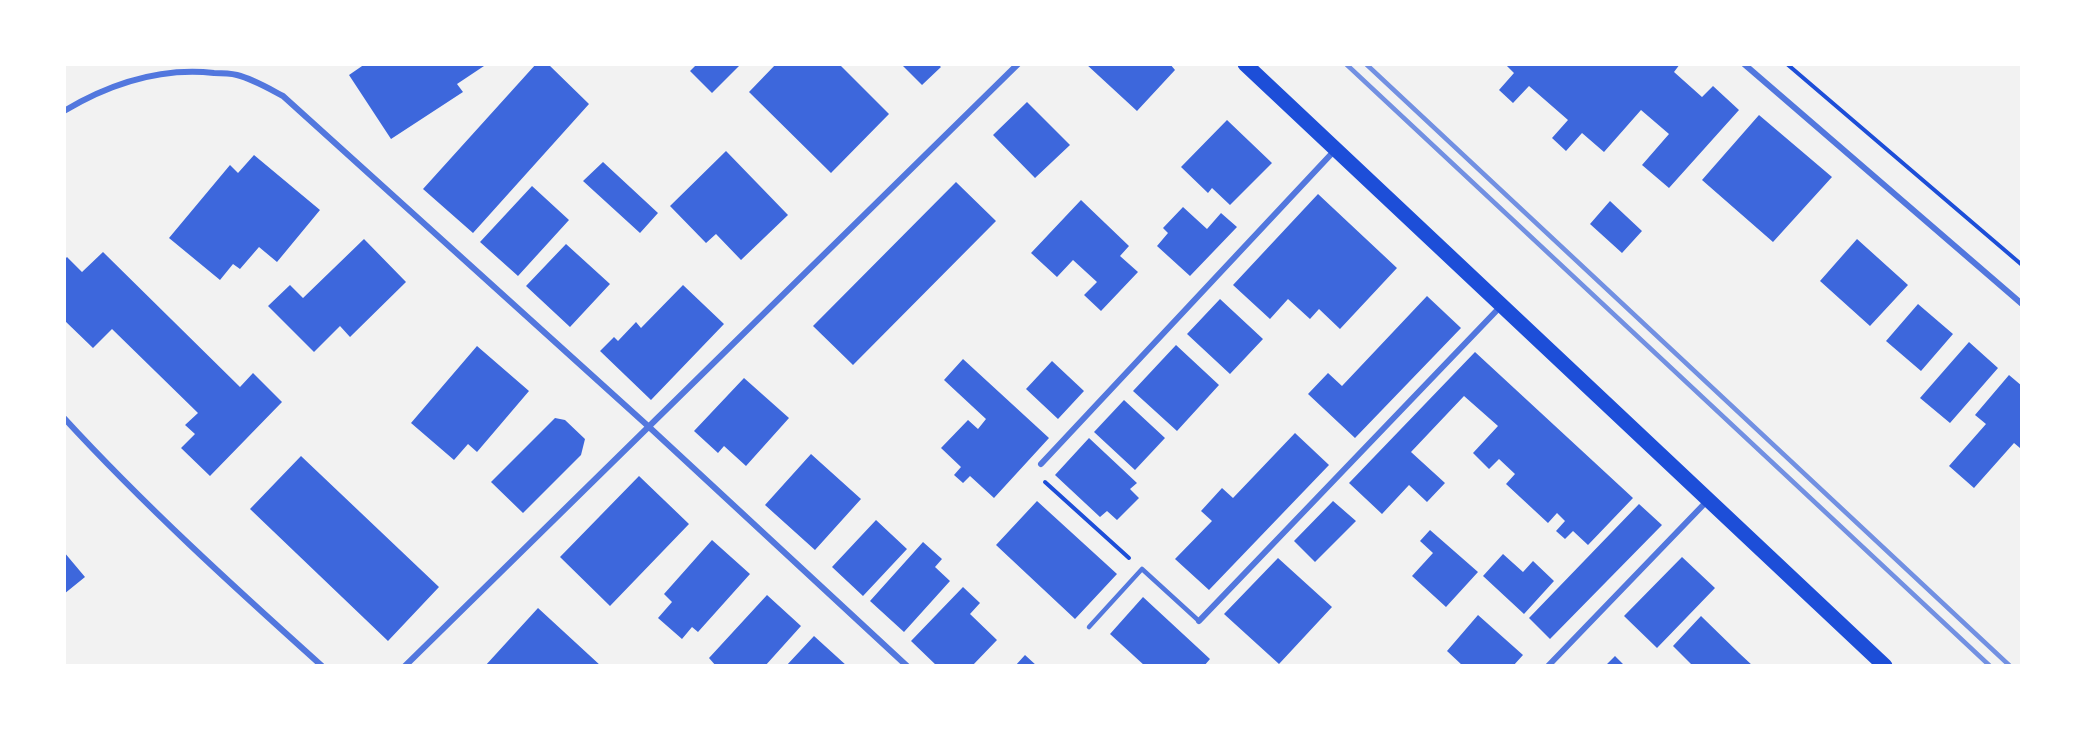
<!DOCTYPE html>
<style>
body{margin:0}
#map{position:relative;width:2086px;height:730px;overflow:hidden;background:#f2f2f2;font-family:Spectral,serif}
canvas{display:block}
.frame{position:absolute;inset:0;border:66px solid #fff;pointer-events:none}
</style>
<div id="map">
<canvas width="2086" height="730"></canvas>
<div class="frame"></div>
</div>
<script>
const c = document.querySelector('canvas').getContext('2d');
c.lineJoin = 'round';
function fill(path, color) {
  c.fillStyle = color;
  c.fill(path, 'evenodd');
}
function strokePath(path, color, width, dash) {
  c.strokeStyle = color;
  c.lineWidth = width;
  c.lineCap = dash ? 'butt' : 'round';
  c.setLineDash(dash || []);
  c.stroke(path);
}
fill(new Path2D(`
 M365,64H487L457,84L463,92L391,139L349,75Z
 M536,64H548L589,104L473,233L423,189Z
 M697,64H741L712,93L690,71Z
 M776,64H839L889,114L831,173L749,92Z
 M901,64H938L941,67L922,85Z
 M1086,64H1170L1175,70L1137,111Z
 M1505,64H1680L1674,72L1702,97L1713,86L1739,110L1669,188L1642,165L1669,134L1641,110L1604,152L1582,133L1566,151L1552,138L1568,120L1529,86L1513,103L1499,90L1514,73Z
 M1027,102L1070,145L1035,178L993,135Z
 M1759,115L1832,177L1773,242L1702,180Z
 M1227,120L1272,163L1230,205L1212,188L1208,193L1181,167Z
 M726,151L788,215L741,260L716,234L706,243L670,206Z
 M254,155L320,210L277,262L259,247L240,269L233,264L220,280L169,238L230,165L238,173Z
 M603,162L658,213L640,233L583,181Z
 M956,182L996,221L853,365L813,326Z
 M532,186L569,220L518,276L480,242Z
 M1318,194L1397,268L1340,329L1319,309L1310,319L1288,299L1270,319L1233,285Z
 M1081,200L1129,246L1120,256L1138,272L1101,311L1084,295L1097,282L1073,260L1057,277L1031,253Z
 M1610,201L1642,231L1622,253L1590,224Z
 M1183,207L1207,229L1221,213L1237,227L1190,276L1157,246L1168,233L1163,228Z
 M364,239L406,282L350,337L340,326L314,352L268,306L290,285L303,298Z
 M1857,239L1908,285L1870,326L1820,281Z
 M566,244L610,284L570,327L526,286Z
 M103,252L240,387L253,373L282,402L210,476L181,448L195,434L185,425L198,413L112,329L93,348L64,320V260L67,257L82,272Z
 M683,285L724,324L651,400L600,351L614,337L618,341L636,322L641,328Z
 M1427,296L1461,328L1355,438L1308,394L1328,373L1342,386Z
 M1220,299L1263,339L1230,374L1187,334Z
 M1918,304L1953,334L1921,371L1886,341Z
 M1969,342L1998,368L1950,423L1920,398Z
 M1176,345L1219,385L1177,431L1133,391Z
 M477,346L529,391L477,452L468,444L454,460L411,423Z
 M1475,352L1633,498L1588,545L1573,531L1565,539L1556,531L1565,521L1557,513L1548,523L1506,484L1515,474L1499,459L1489,469L1473,453L1498,426L1464,396L1411,452L1445,483L1427,502L1409,485L1382,514L1349,483Z
 M963,359L1049,438L994,498L970,476L963,483L954,475L961,467L941,448L968,420L978,429L986,419L944,380Z
 M1052,361L1084,391L1058,419L1026,389Z
 M2009,375L2022,386V446L2020,448L2014,443L1974,488L1949,466L1986,424L1975,415Z
 M744,378L789,418L746,466L724,446L718,453L694,431Z
 M1124,400L1165,438L1135,470L1094,432Z
 M555,418L565,420L585,439L581,455L523,513L491,482Z
 M1295,433L1329,465L1209,590L1175,559L1212,521L1201,511L1222,488L1233,498Z
 M1089,438L1137,483L1130,489L1139,498L1117,520L1107,511L1100,517L1055,475Z
 M811,454L861,499L815,550L765,505Z
 M301,456L439,587L388,641L250,509Z
 M639,476L689,524L610,606L560,557Z
 M1037,501L1117,574L1075,619L996,545Z
 M1333,501L1356,521L1315,562L1294,541Z
 M1639,504L1662,525L1550,639L1529,618Z
 M876,520L907,549L863,596L832,567Z
 M1430,530L1478,572L1446,607L1412,576L1433,553L1420,541Z
 M712,540L750,574L698,632L692,627L682,639L658,618L672,602L664,594Z
 M923,542L942,559L935,567L950,581L904,632L870,601Z
 M64,552L85,577L64,594Z
 M1503,554L1523,572L1533,561L1554,581L1524,614L1483,576Z
 M1682,557L1715,588L1657,648L1624,616Z
 M1278,558L1332,607L1279,664L1224,614Z
 M963,587L980,603L970,614L997,640L972,666H937L911,641Z
 M767,595L801,626L765,666H716L709,658Z
 M1143,597L1210,659L1204,666H1145L1110,634Z
 M538,608L601,666H485Z
 M1478,615L1523,655L1513,666H1463L1447,651Z
 M1701,616L1739,653L1753,666H1693L1673,646Z
 M814,636L847,666H786Z
 M1025,655L1037,666H1015Z
 M1615,656L1625,666H1605Z`), '#3d67dc');
strokePath(new Path2D(`
 M1787,64L2022,265
 M1045,482L1129,558`), '#1d4ed8', 4);
strokePath(new Path2D(`
 M1089,627L1142,569L1199,621`), '#5277de', 4.5);
strokePath(new Path2D(`
 M1744,64L2022,304
 M64,111C111,83 160,67 214,73C221,73 229,73 237,75C253,79 268,88 283,96L648,426L907,666
 M64,418C145,506 233,586 322,666
 M1041,464L1335,150
 M1199,621L1501,306
 M405,666L1018,64
 M1548,666L1708,500`), '#5277de', 6);
strokePath(new Path2D(`
 M1245,64L1885,666`), '#1d4ed8', 15);
strokePath(new Path2D(`
 M1346,64L1990,666
 M1366,64L2010,666`), '#7290e2', 4.5);
</script>
